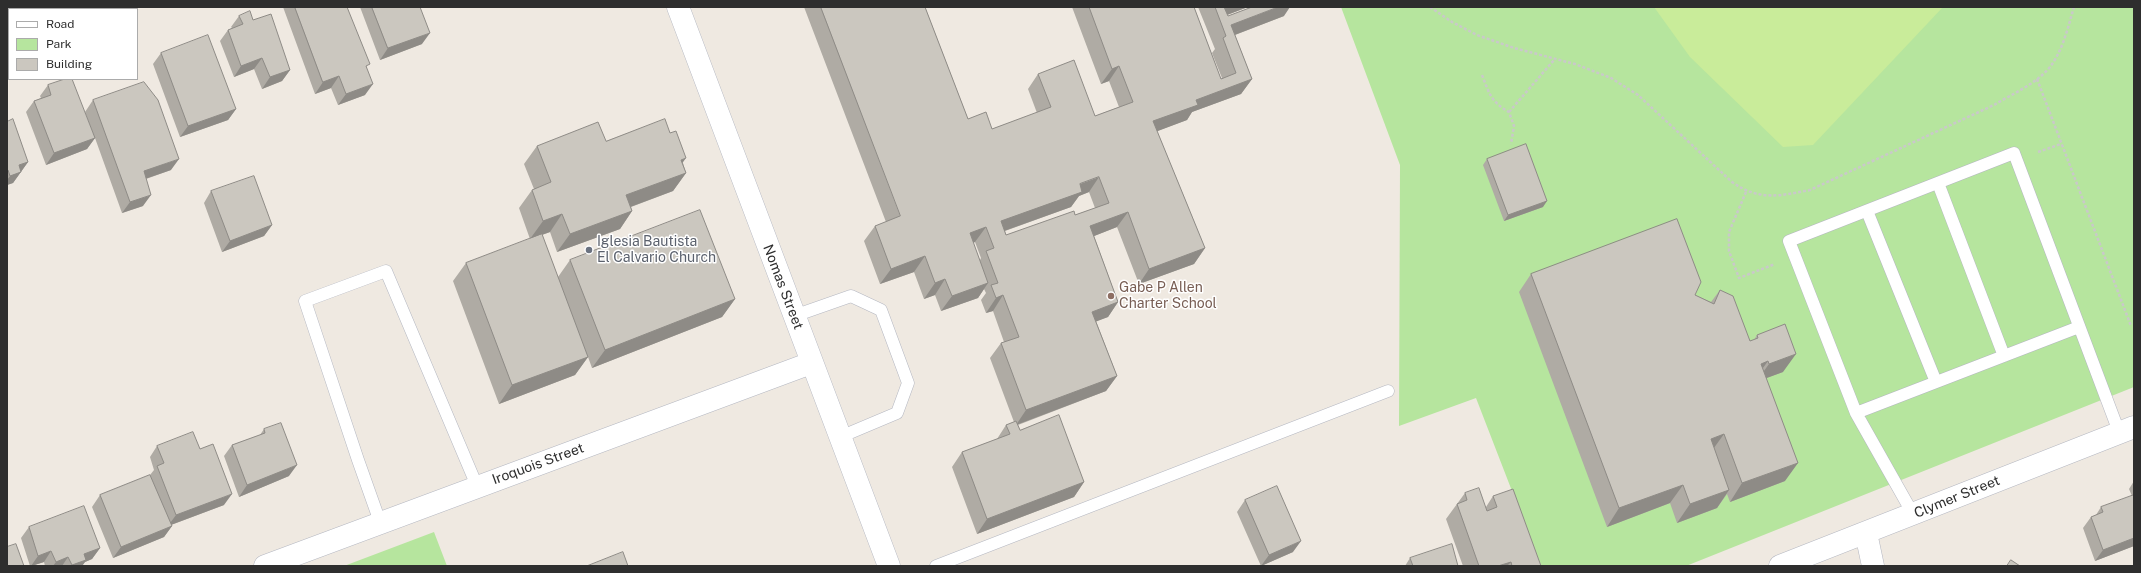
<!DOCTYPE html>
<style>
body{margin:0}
#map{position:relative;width:2141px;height:573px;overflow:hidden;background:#efe9e1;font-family:"Public Sans",sans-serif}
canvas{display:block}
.frame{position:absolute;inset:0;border:8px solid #2e2e2e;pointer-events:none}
.legend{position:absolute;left:8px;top:8px;width:130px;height:72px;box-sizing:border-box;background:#fff;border:1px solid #ababab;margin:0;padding:5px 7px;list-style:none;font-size:12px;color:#2e2e2e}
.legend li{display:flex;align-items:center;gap:8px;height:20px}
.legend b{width:20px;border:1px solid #ababab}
</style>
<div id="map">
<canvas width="2141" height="573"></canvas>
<div class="frame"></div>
<ul class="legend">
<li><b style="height:5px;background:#fff"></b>Road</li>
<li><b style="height:11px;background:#b6e59e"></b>Park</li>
<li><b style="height:11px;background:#cbc7bf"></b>Building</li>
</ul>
</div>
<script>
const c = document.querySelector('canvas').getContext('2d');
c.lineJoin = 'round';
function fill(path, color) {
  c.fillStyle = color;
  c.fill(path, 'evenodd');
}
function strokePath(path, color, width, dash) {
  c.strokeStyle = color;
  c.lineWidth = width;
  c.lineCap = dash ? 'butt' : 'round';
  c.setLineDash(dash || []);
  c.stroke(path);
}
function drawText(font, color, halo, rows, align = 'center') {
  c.font = font + ' "Public Sans",sans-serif';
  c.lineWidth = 3;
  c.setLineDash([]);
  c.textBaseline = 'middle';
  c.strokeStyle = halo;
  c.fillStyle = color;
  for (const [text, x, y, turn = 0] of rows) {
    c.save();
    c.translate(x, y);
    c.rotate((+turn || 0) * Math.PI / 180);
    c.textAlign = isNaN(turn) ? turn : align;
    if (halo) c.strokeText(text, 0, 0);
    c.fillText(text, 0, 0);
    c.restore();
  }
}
fill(new Path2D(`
 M1341,7H2134V387L1686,566H1541L1476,398L1399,426L1400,165Z
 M434,532L447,566H344Z`), '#b6e59e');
fill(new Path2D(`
 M1654,7H1943L1813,145L1783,147L1690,57Z`), '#c9ec9a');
const service = new Path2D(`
 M1938,183L2004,356
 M1867,211L1936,382
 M794,316L851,296L881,310L908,383L897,413L840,437
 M1856,413L2079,327
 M1913,514L1856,413L1789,241L2014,153L2119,432
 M380,522L358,460L305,301L386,271L477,486
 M936,566L1388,391`);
const minor = new Path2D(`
 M678,7L889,566
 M56,9L61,7
 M7,28L9,27
 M1866,533L1873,566
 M265,566L811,363
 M1780,566L2134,427`);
strokePath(service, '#b4b7c1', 13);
strokePath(minor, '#b4b7c1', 23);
strokePath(new Path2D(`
 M1430,7L1452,22L1477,35L1514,48L1575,64L1611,78L1638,95L1732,182C1759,201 1779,196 1810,190L1994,105C2012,94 2036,84 2050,67C2063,50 2068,27 2074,7
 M1482,75C1489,93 1491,102 1509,112L1514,126L1511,144
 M2037,79L2131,326
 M1509,112L1554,60
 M2038,152L2061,144
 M1746,192L1729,232V251L1739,278L1775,264`), '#c9c9c9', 2.5, [3, 2]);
strokePath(service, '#fff', 12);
strokePath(minor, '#fff', 22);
fill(new Path2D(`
 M283,7H347L367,68L365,95L338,105L331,88L315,94Z
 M360,7H420L422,44L380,60Z
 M804,7H925L968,119L992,129L1037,113L1028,89L1038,74L1095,116L1119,107L1109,81L1101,84L1072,7H1194L1221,79L1222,78L1212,53L1215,49L1198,7H1248L1227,15L1228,16H1284L1235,35L1252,79L1241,94L1192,112L1187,120L1157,131L1205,248L1194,264L1139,284L1117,227L1094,236L1118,302L1108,317L1096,321L1117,376L1106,391L1018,425L1020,430L1084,482L1074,497L977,534L952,467L962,452L997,439L1006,425L1014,422L990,358L1001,343L1004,342L993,311L986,313L981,300L986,293L984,289L978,298L941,311L935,295L924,299L914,272L880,284L864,241L875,226L886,222ZM1089,192L1095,208L1075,215L1006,235L1005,231L1071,207L1079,196ZM975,242L981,258L980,260L973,243Z
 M239,16L253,20L290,70L282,81L262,89L254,69L234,77L220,41L228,30L232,28L231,27Z
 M161,53L236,109L228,120L180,137L153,64Z
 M48,85L93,134L85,112L93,100L171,170L146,179L143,206L122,213L95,138L87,149L46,165L26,112L34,101L41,98L40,96Z
 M7,122L28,162L13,183L7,185Z
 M670,133L683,163L686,173L673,191L631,207L632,211L620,229L557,252L550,232L542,235L558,277L570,260L735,299L722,317L592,368L588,357L575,375L499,404L453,281L466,263L530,239L519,208L532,190L534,189L524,164L537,146L606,141Z
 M1487,159L1543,207L1504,221L1483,165Z
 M211,191L272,225L264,236L222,252L204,203Z
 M1531,274L1695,295L1711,302L1720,290L1750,341L1754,340L1757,335L1783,372L1766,378L1785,481L1730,502L1727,494L1717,508L1677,523L1670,503L1607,527L1519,292Z
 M264,429L289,476L239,497L224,456L232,445L260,435Z
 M157,446L200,449L224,505L171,525L172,526L164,537L113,558L92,507L100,495L150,475L154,470L150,457Z
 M2134,481V546L2095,561L2083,528L2091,517L2096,515L2101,507L2132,496L2129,489Z
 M1465,493L1486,507L1493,496L1541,566H1463L1446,519Z
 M1245,500L1293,552L1261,566L1237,512Z
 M29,527L100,548L92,559L85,562L82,566H45L44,562L32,566H30L21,538Z
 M1410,558L1458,566H1405Z`), '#afaba4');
fill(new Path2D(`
 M1226,7H1248L1219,18Z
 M1278,7H1290L1284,16L1224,39L1231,25Z
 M430,33L422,44L380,60L388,48Z
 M262,58L254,69L234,77L241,66Z
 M1119,66L1109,81L1101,84L1112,69Z
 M290,70L282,81L262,89L270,77Z
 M339,76L331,88L315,94L323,82Z
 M1252,79L1241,94L1192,112L1187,120L1142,137L1153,121L1196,100Z
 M373,84L365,95L338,105L346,94Z
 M236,109L228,120L180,137L188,126Z
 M95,138L87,149L46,165L54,153Z
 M686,158L673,176L681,160Z
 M179,159L171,170L136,182L144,171Z
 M28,162L13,183L7,185V180L19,165Z
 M686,173L673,191L614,213L626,195Z
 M1099,177L1089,192L1079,196L1071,207L990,236L1001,221L1080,184Z
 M151,195L143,206L122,213L130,202Z
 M1547,201L1543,207L1504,221L1508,215Z
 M632,211L620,229L557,252L570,234Z
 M1128,212L1117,227L1079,242L1090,226Z
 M562,214L550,232L530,239L543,221Z
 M272,225L264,236L222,252L230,241Z
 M986,227L975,242L959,248L970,233Z
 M1205,248L1194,264L1139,284L1149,269Z
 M925,256L914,272L880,284L891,269Z
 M945,279L935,295L924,299L935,283Z
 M988,283L978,298L941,311L952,296Z
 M1003,295L993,311L986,313L996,298Z
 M735,299L722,317L592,368L605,350Z
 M1118,302L1108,317L1082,327L1092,312Z
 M1796,354L1783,372L1756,382L1769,364Z
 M588,357L575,375L499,404L512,385Z
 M1768,361L1755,379L1761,364Z
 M1117,376L1106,391L1016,425L1026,410Z
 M1724,434L1711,452V439Z
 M1798,463L1785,481L1730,502L1742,483Z
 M297,465L289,476L239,497L247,485Z
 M1084,482L1074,497L977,534L987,519Z
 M1683,485L1670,503L1607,527L1619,508Z
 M1729,490L1717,508L1677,523L1690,504Z
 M232,494L224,505L168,526L176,515Z
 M172,526L164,537L113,558L121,547Z
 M2134,538V546L2095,561L2103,550Z
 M1301,541L1293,552L1261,566L1269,555Z
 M100,548L92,559L85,562L82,566H71L84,554Z
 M51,551L44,562L31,566L38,556Z
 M68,557L62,566H53L56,562Z
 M1511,562L1507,566H1498Z`), '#8e8b86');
const building = new Path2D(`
 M295,7H347L370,64L366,66L373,84L346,94L339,76L323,82Z
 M372,7H420L430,33L388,48Z
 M821,7H925L968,119L986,112L992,129L1051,107L1038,74L1074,60L1095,116L1133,102L1119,66L1112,69L1089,7H1194L1221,79L1236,73L1223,38L1226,36L1215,7H1224L1228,16L1252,7H1278L1231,25L1252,79L1196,100L1198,105L1153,121L1205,248L1149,269L1128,212L1090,226L1118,302L1092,312L1117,376L1026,410L1001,343L1019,337L1003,295L996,298L991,285L998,283L986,251L994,248L986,227L970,233L988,283L952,296L945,279L935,283L925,256L891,269L875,226L900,216ZM1099,177L1109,203L1075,215L1074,211L1006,235L1001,221L1082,192L1080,184Z
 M250,11L253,20L271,14L290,70L270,77L262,58L241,66L228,30L243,24L239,16Z
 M208,35L236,109L188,126L161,53Z
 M65,79H72L95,138L54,153L34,101L51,95L48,85Z
 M144,82L158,100L179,159L144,171L151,195L130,202L93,100Z
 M13,119L28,162L19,165L21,172L10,176L8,170H7V122Z
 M665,119L670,133L676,131L686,158L681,160L686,173L626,195L632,211L570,234L562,214L543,221L532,190L551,182L537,146L598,122L606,141Z
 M1526,144L1547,201L1508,215L1487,159Z
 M254,176L272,225L230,241L211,191Z
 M700,210L735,299L605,350L570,260Z
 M1677,219L1701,282L1695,295L1714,304L1720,290L1733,296L1750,341L1758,338L1757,335L1785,324L1796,354L1769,364L1768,361L1761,364L1798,463L1742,483L1724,434L1711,439L1729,490L1690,504L1683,485L1619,508L1531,274Z
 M542,234L588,357L512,385L466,263Z
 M1059,415L1084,482L987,519L962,452L1010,434L1006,425L1016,421L1020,430Z
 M281,423L297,465L247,485L232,445L265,433L264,429Z
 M193,432L200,449L213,444L232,494L176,515L157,466L164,463L157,446Z
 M150,475L172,526L121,547L100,495Z
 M1277,486L1301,541L1269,555L1245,500Z
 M1479,488L1487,511L1497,507L1493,496L1513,489L1541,566H1512L1511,562L1498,566H1479L1457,504L1467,500L1465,493Z
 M2134,495V538L2103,550L2091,517L2103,512L2101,507Z
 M84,506L100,548L84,554L86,560L72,565L68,557L56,562L51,551L38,556L29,527Z
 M16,544L24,566H7V547Z
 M1452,544L1458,566H1413L1410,558Z
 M623,552L628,566H587Z
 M2011,560L2020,566H2007Z`);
fill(building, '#cbc7bf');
strokePath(building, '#8e8b86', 1);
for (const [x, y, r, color] of [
 [589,250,4,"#6b7280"],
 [1111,296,4,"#8d6e63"]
]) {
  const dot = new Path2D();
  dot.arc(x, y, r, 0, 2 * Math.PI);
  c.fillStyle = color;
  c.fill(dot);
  strokePath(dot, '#fff', 1.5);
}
drawText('14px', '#5b616d', '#fff', [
 ["Iglesia Bautista",597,242],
 ["El Calvario Church",597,258]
], 'left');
drawText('14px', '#2e2e2e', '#fff', [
 ["Nomas Street",783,287,69],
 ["Iroquois Street",538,464,-20],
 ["Clymer Street",1957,497,-22]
]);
drawText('14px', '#785e54', '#fff', [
 ["Gabe P Allen",1119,288],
 ["Charter School",1119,304]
], 'left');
</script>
